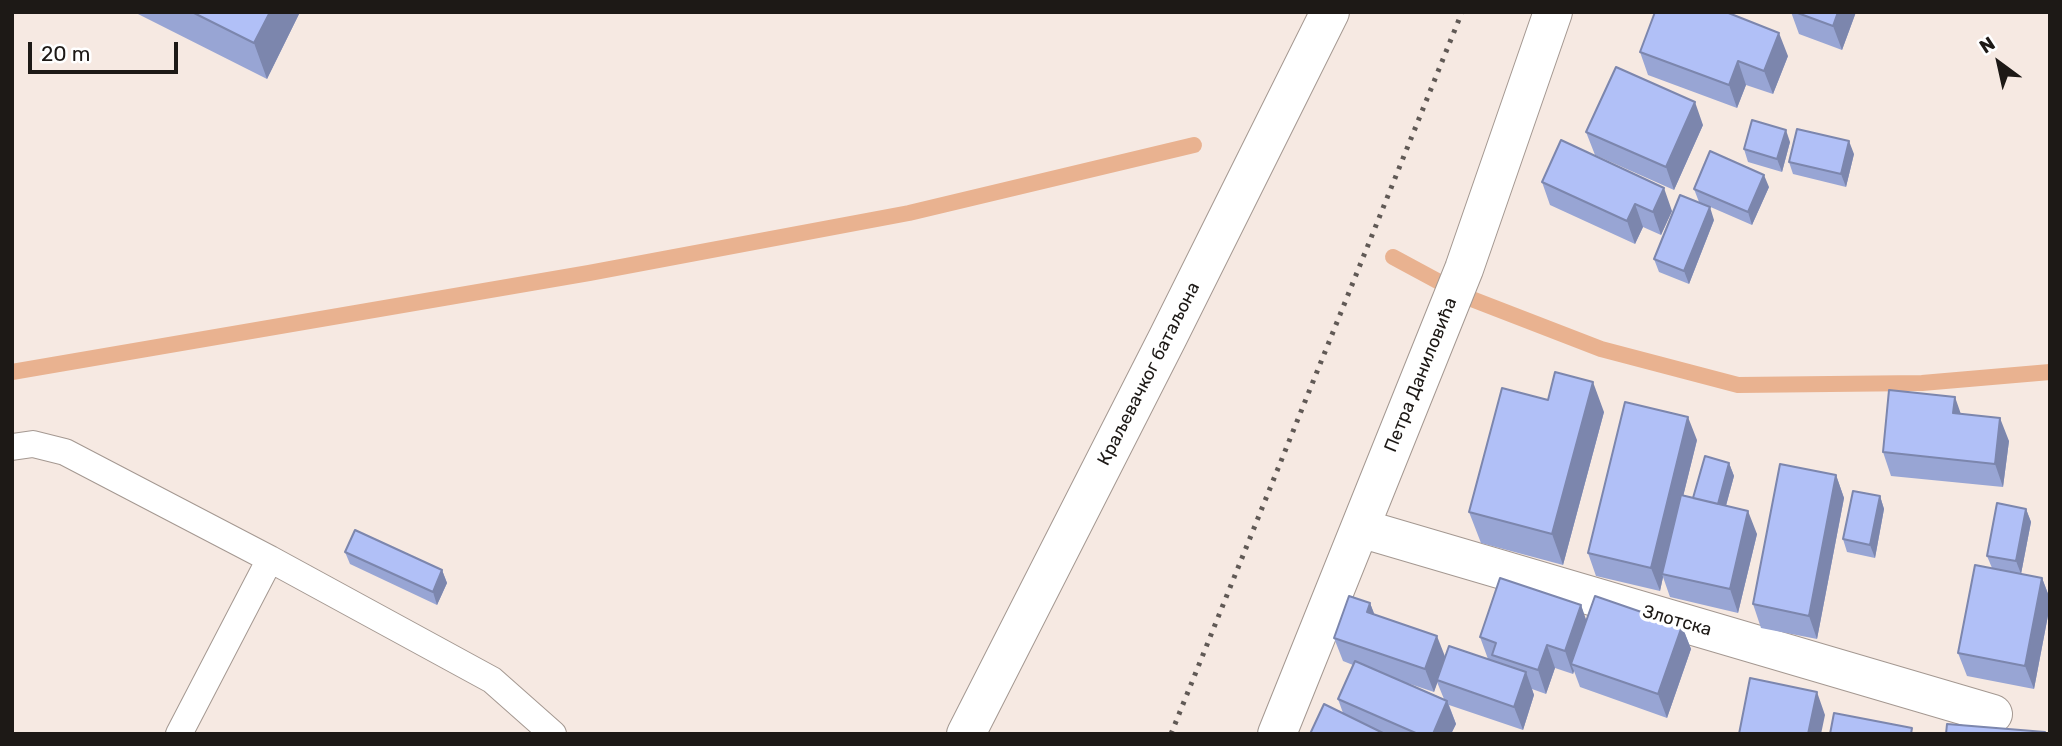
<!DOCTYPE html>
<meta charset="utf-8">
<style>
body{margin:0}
#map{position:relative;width:2062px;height:746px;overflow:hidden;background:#f6e9e2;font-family:Rubik,sans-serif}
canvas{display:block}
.frame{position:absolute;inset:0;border:14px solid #1d1916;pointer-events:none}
.north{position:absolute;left:1964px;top:28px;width:70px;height:70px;-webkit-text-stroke:5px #fff;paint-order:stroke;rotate:327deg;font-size:19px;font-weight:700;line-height:28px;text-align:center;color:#1d1916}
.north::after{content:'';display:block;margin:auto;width:24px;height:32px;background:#1d1916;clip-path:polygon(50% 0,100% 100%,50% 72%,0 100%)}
.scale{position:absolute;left:28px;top:42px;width:150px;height:32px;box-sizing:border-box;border:4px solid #1d1916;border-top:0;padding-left:9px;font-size:21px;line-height:24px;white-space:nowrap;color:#1d1916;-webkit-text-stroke:5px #fff;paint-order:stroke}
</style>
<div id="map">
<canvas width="2062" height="746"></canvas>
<div class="frame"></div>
<div class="north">N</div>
<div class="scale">20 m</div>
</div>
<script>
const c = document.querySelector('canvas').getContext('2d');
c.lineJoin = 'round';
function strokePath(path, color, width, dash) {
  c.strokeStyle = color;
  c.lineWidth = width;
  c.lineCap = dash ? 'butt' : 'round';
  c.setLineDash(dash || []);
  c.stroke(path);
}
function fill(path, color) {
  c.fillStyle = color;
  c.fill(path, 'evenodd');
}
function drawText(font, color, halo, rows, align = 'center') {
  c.font = font + ' Rubik,sans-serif';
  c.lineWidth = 7;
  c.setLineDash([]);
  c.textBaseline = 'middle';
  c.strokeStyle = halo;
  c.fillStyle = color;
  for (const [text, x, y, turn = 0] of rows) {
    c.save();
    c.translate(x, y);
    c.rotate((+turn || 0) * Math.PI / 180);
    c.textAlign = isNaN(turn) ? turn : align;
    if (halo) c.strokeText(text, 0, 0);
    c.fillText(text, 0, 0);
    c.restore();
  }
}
strokePath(new Path2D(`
 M1393,257L1469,298L1601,349L1738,385L1922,383L2050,372
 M12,372L589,273L909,213L1194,145`), '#e9b290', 16);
const lane = new Path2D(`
 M12,447L33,444L65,452L270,559
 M179,734L270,559L492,680L553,734`);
const street = new Path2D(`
 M1360,528L1993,714
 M1277,734L1464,269L1553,12`);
const primary = new Path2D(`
 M966,734L1168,337L1330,12`);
strokePath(lane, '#a49891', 28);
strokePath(street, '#a49891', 40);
strokePath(primary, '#a49891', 40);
strokePath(lane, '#fff', 26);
strokePath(street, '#fff', 38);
strokePath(primary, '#fff', 38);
strokePath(new Path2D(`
 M1171,734L1462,12`), '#605955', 5, [3.5, 7]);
fill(new Path2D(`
 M134,12H300L267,79Z
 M1791,12H1856L1842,50L1799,34Z
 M1640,52L1788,56L1773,94L1746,85L1737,108L1648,75Z
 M1703,125L1674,190L1595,155L1586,132Z
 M1790,142L1782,172L1748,162L1744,149Z
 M1854,154L1846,187L1793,174L1789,162Z
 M1542,182L1672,211L1661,235L1643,227L1635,244L1550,205Z
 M1769,187L1752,225L1699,202L1694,189Z
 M1714,220L1689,284L1659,272L1654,259Z
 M1548,400L1604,412L1563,565L1481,543L1469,512Z
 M1961,413L2009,441L2003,487L1891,476L1883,452Z
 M1697,440L1683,496L1693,498L1729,463L1734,476L1726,506L1757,534L1738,613L1670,597L1663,577L1660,591L1596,576L1588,553Z
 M1836,475L1844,498L1817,639L1761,628L1753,604Z
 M1880,496L1884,509L1875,558L1847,552L1843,539Z
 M2026,509L2031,522L2021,574L2042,578L2050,599V605L2034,689L1967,676L1958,653L1992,568L1987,556Z
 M345,552L442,570L447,583L437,605L350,564Z
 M1370,603L1374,614L1445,657L1488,659L1480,637L1581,605L1586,621L1682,626L1691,649L1667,718L1580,687L1574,671L1573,674L1555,668L1546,694L1532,689L1534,695L1523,730L1449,705L1456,724L1451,734H1310L1343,713L1338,699L1353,665L1343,661L1334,638ZM1437,682L1444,699L1407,683L1434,692Z`), '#98a5d4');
fill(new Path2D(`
 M270,12H300L267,79L254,43Z
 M1838,12H1856L1842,50L1833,26Z
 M1779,33L1788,56L1773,94L1764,71Z
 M1738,61L1746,85L1737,108L1729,85Z
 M1695,102L1703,125L1674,190L1666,167Z
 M1786,130L1790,142L1782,172L1777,159Z
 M1849,141L1854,154L1846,187L1841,174Z
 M1764,175L1769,187L1752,225L1748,212Z
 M1664,188L1672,211L1661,235L1653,212Z
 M1635,204L1643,227L1635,244L1627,221Z
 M1710,207L1714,220L1689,284L1684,271Z
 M1593,382L1604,412L1563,565L1552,534Z
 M1955,397L1963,420L1953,413Z
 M1688,417L1697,440L1664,574H1662L1663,577L1660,591L1651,568Z
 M2000,418L2009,441L2003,487L1995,464Z
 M1729,463L1734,476L1722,520L1717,508Z
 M1836,475L1844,498L1817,639L1809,616Z
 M1880,496L1884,509L1875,558L1870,545Z
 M2026,509L2031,522L2021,574L2016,561Z
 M1748,511L1757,534L1738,613L1730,589Z
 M442,570L447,583L437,605L433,592Z
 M2042,578L2050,599V605L2034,689L2025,666Z
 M1370,603L1379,626L1367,612Z
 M1581,605L1589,628L1571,664L1574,671L1573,674L1565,651Z
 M1682,626L1691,649L1667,718L1658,694Z
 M1437,636L1446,659L1434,692L1425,669Z
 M1547,645L1555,668L1546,694L1538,670Z
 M1526,672L1534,695L1523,730L1514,707Z
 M1817,692L1825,715L1821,734H1808Z
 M1447,701L1456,724L1451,734H1433Z`), '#7c86ad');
const building = new Path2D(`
 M192,12H270L254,43Z
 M1655,12H1726L1779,33L1764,71L1738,61L1729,85L1640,52Z
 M1795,12H1838L1833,26Z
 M1616,67L1695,102L1666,167L1586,132Z
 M1752,120L1786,130L1777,159L1744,149Z
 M1797,129L1849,141L1841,174L1789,162Z
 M1561,140L1664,188L1653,212L1635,204L1627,221L1542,182Z
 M1710,151L1764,175L1748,212L1694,189Z
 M1680,195L1710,207L1684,271L1654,259Z
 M1555,372L1593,382L1552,534L1469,512L1502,388L1548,400Z
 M1889,390L1955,397L1953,413L2000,418L1995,464L1883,452Z
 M1625,402L1688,417L1651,568L1588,553Z
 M1705,456L1729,463L1718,504L1693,498Z
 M1780,464L1836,475L1809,616L1753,604Z
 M1853,491L1880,496L1870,545L1843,539Z
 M1681,495L1748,511L1730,589L1662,574Z
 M1997,503L2026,509L2016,561L1987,556Z
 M355,530L442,570L433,592L345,552Z
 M1975,565L2042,578L2025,666L1958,653Z
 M1500,578L1581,605L1565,651L1547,645L1538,670L1492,655L1496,643L1480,637Z
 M1349,596L1370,603L1367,612L1437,636L1425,669L1334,638Z
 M1595,596L1682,626L1658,694L1571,664Z
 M1449,646L1526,672L1514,707L1437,680Z
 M1355,661L1447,701L1433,734H1418L1338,699Z
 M1750,678L1817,692L1808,734H1739Z
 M1324,704L1385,734H1310Z
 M1834,713L1912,728L1911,734H1830Z
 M1947,724L2045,732V734H1946Z`);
fill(building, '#b1c0f7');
strokePath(building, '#7c86ad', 2);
drawText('18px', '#1d1916', '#fff', [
 ["Краљевачког батаљона",1149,374,-63],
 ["Петра Даниловића",1421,375,-68],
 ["Злотска",1677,621,16]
]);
</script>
